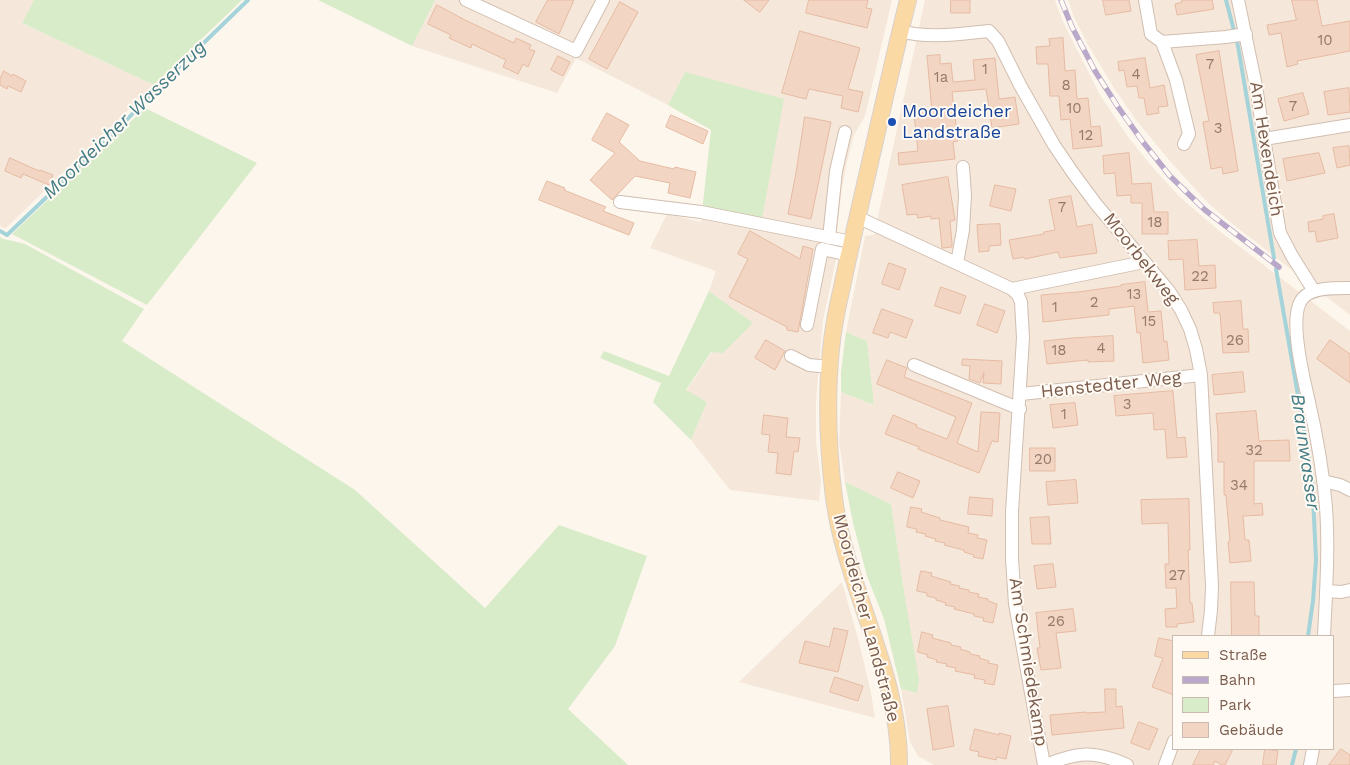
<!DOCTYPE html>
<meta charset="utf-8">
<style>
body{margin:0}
#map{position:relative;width:1350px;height:765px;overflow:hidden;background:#fdf6ec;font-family:"Work Sans",sans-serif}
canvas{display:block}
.legend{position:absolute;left:1172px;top:635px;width:162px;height:115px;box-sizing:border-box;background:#fffaf3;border:1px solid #cabbb1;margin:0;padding:6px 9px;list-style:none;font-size:15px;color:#7a5c4d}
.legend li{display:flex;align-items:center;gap:10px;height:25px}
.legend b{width:25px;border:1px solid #cabbb1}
</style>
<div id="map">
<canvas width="1350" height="765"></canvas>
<ul class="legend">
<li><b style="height:6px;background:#fbd9a5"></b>Straße</li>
<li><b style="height:6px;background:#b9a8c9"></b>Bahn</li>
<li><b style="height:14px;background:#d8ecc9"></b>Park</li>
<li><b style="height:14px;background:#f3d5c3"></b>Gebäude</li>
</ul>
</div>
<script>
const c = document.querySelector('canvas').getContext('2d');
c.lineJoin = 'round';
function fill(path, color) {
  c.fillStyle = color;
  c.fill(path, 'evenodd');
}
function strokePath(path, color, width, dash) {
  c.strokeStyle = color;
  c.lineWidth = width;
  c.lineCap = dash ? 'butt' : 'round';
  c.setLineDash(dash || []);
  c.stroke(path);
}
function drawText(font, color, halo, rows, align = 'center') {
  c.font = font + ' "Work Sans",sans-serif';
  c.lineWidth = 4;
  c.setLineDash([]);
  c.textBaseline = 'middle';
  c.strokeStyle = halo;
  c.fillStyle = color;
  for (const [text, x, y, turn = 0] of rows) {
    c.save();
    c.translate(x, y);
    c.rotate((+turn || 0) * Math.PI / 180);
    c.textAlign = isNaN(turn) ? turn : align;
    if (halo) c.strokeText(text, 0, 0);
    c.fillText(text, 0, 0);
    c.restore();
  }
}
fill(new Path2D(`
 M0,0H34L22,23L154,85L5,229L0,226Z
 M435,0H892L865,116L854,135L847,162L842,187L837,231L839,246L823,320L816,401V441L821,481L819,501L730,490L691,440L707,402L686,391L712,352L752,323L709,291L716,271L650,248L667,214L701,222L702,212L761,223L685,72L668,105L576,58L557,93L412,46Z
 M925,0H1055L1063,22L1100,95L1128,137L1154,169L1180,197L1218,230L1350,331V765H934L918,756L910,742L901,689L917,693L891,504L845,482L839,442L841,392L874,405L867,341L846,332L865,236L874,235ZM1174,636H1334V749H1174Z
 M1068,0H1350V315L1230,222L1206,201L1170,161L1136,120L1114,88L1087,43L1074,17Z
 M842,582L859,642L871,693L875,718L739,682Z`), '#f5e8da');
fill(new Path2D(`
 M34,0H242L154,85L22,23Z
 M318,0H435L412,46Z
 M685,72L784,99L761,224L702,212L711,130L668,105Z
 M145,108L257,163L147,305L12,234Z
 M0,237L4,239L25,244L144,309L122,341L355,490L485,608L559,525L647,556L615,646L568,709L628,765H0Z
 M709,291L753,323L723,353L711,352L686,390L707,402L691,440L653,402L661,383L600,358L604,351L669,376Z
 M846,332L867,341L874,405L841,392V372Z
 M845,482L891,504L903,586L919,680L917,693L901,689L884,619L867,576L853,523Z`), '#d8ecc9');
strokePath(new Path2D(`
 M1226,0L1238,46L1274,258
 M0,231L7,235L120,127L151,94L248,0
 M1276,269L1312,476L1316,560L1313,601L1308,636
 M1292,765L1296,749`), '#a5d3da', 4);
const building = new Path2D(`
 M548,0H574L559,34L536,22Z
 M744,0H769L760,12Z
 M809,0H868L866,8L872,9L867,28L806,13Z
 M951,0H970V13H951Z
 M1103,0H1129L1131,11L1106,15Z
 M1182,0H1212L1214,9L1177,15L1175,4L1182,2Z
 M1292,0H1317L1322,26L1350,21V51L1297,61L1298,64L1287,67L1281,33L1269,35L1267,25L1296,20Z
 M620,2L638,12L607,69L589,59Z
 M437,5L467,21L514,43L516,38L531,45L529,49L535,51L528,67L523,64L518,74L503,67L506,60L472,44L471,48L449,38L451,35L428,24Z
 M800,31L860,48L848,89L863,92L858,112L841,108L843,96L809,89L806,99L782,93Z
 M1063,38L1065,71L1075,70L1077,99L1088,98L1091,127L1100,126L1102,146L1073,149L1070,119L1061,120L1059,96H1050L1048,64H1037L1036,47L1050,46L1049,39Z
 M1219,51L1238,171L1223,174L1222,167L1211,169L1203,122L1209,121L1196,55Z
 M940,55V64L951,63L953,82L975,80L973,60L995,58L999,99L1015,97L1019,124L992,128L986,89L952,92L958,141L953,142L955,159L899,165L898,153L918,151L914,114L932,112L927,56Z
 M558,56L570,62L563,76L551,70Z
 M1145,58L1150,88L1164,85L1168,106L1158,107L1159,113L1147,115L1144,98H1139L1137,86L1127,87L1124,70L1119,71L1118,62Z
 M4,71L12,76L13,74L26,81L21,92L8,86L7,89L0,85V79Z
 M1349,88L1350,112L1328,115L1324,92Z
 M1303,93L1309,114L1284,121L1278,99Z
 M607,113L629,125L619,142L640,161L674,169L675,167L696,172L690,198L668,193L670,183L635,176L618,194L614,197L612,200L590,180L615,153L592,140Z
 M671,115L708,131L703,144L666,127Z
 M805,117L831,122L811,219L788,214L796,173Z
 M1349,146L1350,165L1337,168L1333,148Z
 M1129,153L1132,184L1151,183L1154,212H1168V234H1142V203H1131V195L1117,196L1115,173L1104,174L1103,156Z
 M1319,153L1325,173L1287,181L1283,159Z
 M10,158L39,171L40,170L53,175L49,185L23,174L21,178L5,171Z
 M948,177L955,220L950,221L952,243V247L943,248H942L939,218L931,219V216L918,218L917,214L907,215L902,185Z
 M547,181L565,188L564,190L606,207L603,211L634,223L629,235L539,200Z
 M995,185L1016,189L1011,211L990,206Z
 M1071,196L1077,227L1092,224L1097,253L1060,258L1058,252L1025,259L1024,257L1013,259L1009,240L1044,234V232L1055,230L1049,200Z
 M1334,214L1338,238L1317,242L1315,231L1309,232L1308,222L1323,219V216Z
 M1000,224L1001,245L989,246V251L979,252L977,225Z
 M750,231L800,259L803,246L813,249L798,332L787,330V327L729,297L748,259L738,254Z
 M1197,240L1199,266L1215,265L1216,288L1185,290L1183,259L1169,260L1168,241Z
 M889,263L906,269L899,290L882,284Z
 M1145,282L1148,312L1161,311L1164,342L1167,341L1169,360L1143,363L1140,332L1137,333L1134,306L1109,309V315L1043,322L1041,295L1078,292L1121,286V285Z
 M941,287L966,296L960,314L935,306Z
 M1241,301L1243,329H1248L1249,352L1223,353L1220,313H1214L1213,303Z
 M985,304L1005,311L997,333L977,325Z
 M882,309L913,320L906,338L890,332L888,338L873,333Z
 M1113,336L1114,361L1088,362V360L1047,364L1044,341L1072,338Z
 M766,340L785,351L775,370L755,358Z
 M1330,340L1350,354V383L1317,359Z
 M963,359L1002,361L1001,384L983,383L984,372L980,383L969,379L970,366L962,365Z
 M887,360L907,368L904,377L972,403L957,443L978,452L981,412L1000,413L998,442L992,441L979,473L918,449L919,447L885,434L893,415L917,425L916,427L947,439L956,417L877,384Z
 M1243,372L1245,392L1214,395L1212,375Z
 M1173,391L1177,438L1185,437L1187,457L1167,458L1165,429L1154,430L1153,413L1116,416L1114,396Z
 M1075,403L1078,425L1053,428L1050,405Z
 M1256,411L1259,441L1289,440L1290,461H1254V504L1262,503L1263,515L1243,516L1245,540H1249L1251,561L1230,563L1228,542L1230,541L1226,495H1224V462H1218V432L1216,414Z
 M764,415L788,418L786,437L800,438L798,452L794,451L791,475L776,473L778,453L768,452L770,435L762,434Z
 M1030,448H1055V471H1030Z
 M898,472L920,481L913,498L891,488Z
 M1076,480L1078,503L1048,505L1046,482Z
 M970,497L993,499L992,516L968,514Z
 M1189,499L1190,550H1188L1190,603H1192L1194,622L1177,624V627H1166L1165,609L1177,608L1176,588H1166L1165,564H1169L1168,523L1142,524L1141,500Z
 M911,507L922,509L921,512L940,518V520L969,527L968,533L978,535L977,538L987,540L983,559L973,557L974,555L964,552V550L944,545L945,543L935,541L936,539L925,536L926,534L916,532L917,529L907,527Z
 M1049,517L1051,544H1032L1030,518Z
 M1053,564L1056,587L1037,589L1034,566Z
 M921,571L932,573L931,576L951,582L950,584L960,586L959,588L969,590V592L979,594L978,597L988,599V601L997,604L993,623L983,621L984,618L974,616V614L954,609L955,607L945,605L946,603L936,600V598L927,596V593L917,591Z
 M1231,582H1254L1255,616H1259V636H1232Z
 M1073,609L1076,631L1056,633L1061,668L1041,670L1037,648H1040L1036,613Z
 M834,628L848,631L838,672L799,663L805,641L829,647Z
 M922,632L933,635L932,638L951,643V645L961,647L960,649L970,652V654L980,656L979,658L989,661L988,663L998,665L994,685L984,683L985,680L974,678L975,675L955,671L956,668L946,666L947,664L936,662L937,660L927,657L928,655L918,652Z
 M1159,638L1174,641V695L1152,687L1163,658L1155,656Z
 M835,677L863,686L858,701L830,692Z
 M1105,689H1116V707L1122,706L1124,728L1052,735L1050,715L1086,712V713L1105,712Z
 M948,706L954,746L933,750L927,709Z
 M1139,722L1158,729L1149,750L1131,743Z
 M975,729L999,735V733L1011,736L1006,759L997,757L996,760L978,756L979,752L970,750Z
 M1201,749H1233L1225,765H1222L1215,761L1213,765H1193Z
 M1265,749L1278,751L1276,765H1263Z
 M1341,749L1350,755V765H1329Z`);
fill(building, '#f3d5c3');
strokePath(building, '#e6bba3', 1);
const minor = new Path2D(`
 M466,0L576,51L603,0
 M1145,0L1151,34L1162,42
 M1238,0L1256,86L1264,139L1280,233L1292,256L1314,291
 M900,31C929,39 959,34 989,31L998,41L1020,85L1054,145L1073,173L1096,204L1169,291L1181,310L1190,329L1196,349L1201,375L1212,586L1211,610L1208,636
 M1264,139L1350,125
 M1184,144L1189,134L1176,80L1162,42L1226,37L1246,34
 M620,202L701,212L852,242
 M857,217L1012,289L1018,295L1021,302L1023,338L1012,512V559L1015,604L1044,765
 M829,238L836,171L845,132
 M957,263L963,230L965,196L963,167
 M1012,289L1144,262
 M807,325L822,249L849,255
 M791,356L809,365L830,367
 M914,365L1020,409
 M1021,394L1201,375
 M1323,481L1340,485L1350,490
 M1326,591L1341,592L1350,590
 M1324,636C1326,593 1329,550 1326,507C1323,471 1317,437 1309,402C1304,380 1287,315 1303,298C1312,287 1337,288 1350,288
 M1334,691L1350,690
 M1046,765C1077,752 1095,750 1127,765
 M1165,765L1174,741
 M1310,765L1313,749`);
const major = new Path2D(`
 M899,765C900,672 846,589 834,498C828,449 826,399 831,349C833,329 837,308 842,287C849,252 858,216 866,180C880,120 893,60 908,0`);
strokePath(minor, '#d1beb0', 14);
strokePath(major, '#dad1cd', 18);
strokePath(minor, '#fff', 12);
strokePath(major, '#fbd9a5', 16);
const rail = new Path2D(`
 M1061,0L1072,27L1095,71L1118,107L1143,142L1170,176L1205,210L1279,267`);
strokePath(rail, '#b9a8c9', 5.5);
strokePath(rail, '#fffaf3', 4, [11]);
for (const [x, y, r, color] of [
 [892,122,5,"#1a4fb4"]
]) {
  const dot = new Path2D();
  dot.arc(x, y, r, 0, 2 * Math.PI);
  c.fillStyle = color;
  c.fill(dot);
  strokePath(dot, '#fffaf3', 2);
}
drawText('15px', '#987a6a', null, [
 ["10",1325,41],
 ["7",1210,65],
 ["1",985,70],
 ["4",1136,75],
 ["1a",941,78],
 ["8",1066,86],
 ["7",1293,107],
 ["10",1074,109],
 ["3",1218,129],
 ["12",1086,136],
 ["7",1062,208],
 ["18",1155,223],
 ["22",1200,277],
 ["13",1134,295],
 ["2",1094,303],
 ["1",1055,308],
 ["15",1149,322],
 ["26",1235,341],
 ["4",1101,349],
 ["18",1059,351],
 ["3",1127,405],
 ["1",1064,415],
 ["32",1254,451],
 ["20",1043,460],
 ["34",1239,486],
 ["27",1177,576],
 ["26",1056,622]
]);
drawText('18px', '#164399', '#fffaf3', [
 ["Moordeicher",902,112],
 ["Landstraße",902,133]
], 'left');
drawText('18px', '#7a5c4d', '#fffaf3', [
 ["Am Hexendeich",1266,149,81],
 ["Moorbekweg",1141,259,52],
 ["Henstedter Weg",1111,385,-6],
 ["Moordeicher Landstraße",866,618,75],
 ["Am Schmiedekamp",1028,662,81]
]);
drawText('italic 19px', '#437c86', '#fffaf3', [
 ["Moordeicher Wasserzug",125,120,-44],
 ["Braunwasser",1305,452,82]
]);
</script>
